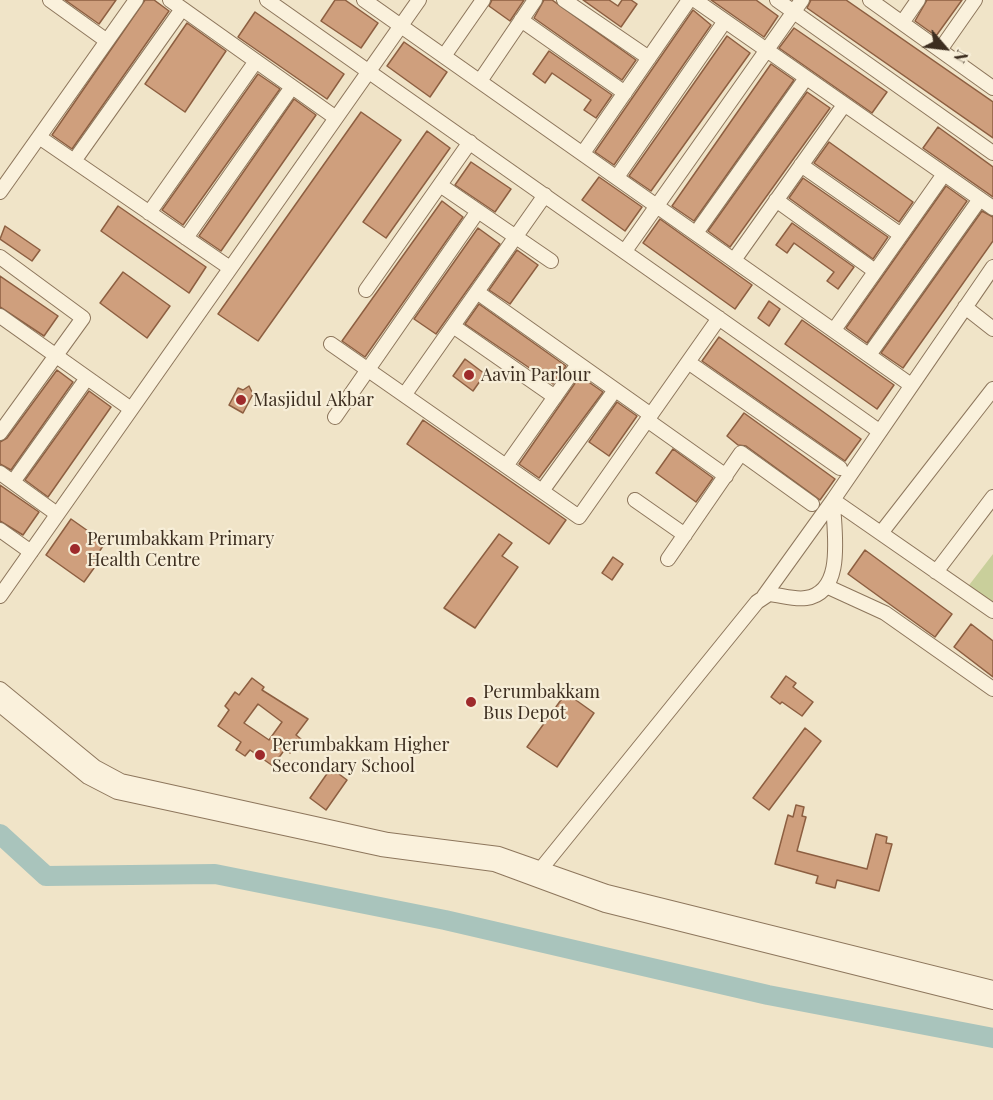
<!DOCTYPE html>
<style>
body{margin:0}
#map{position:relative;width:993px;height:1100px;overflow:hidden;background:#f0e4c8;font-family:"Playfair Display",serif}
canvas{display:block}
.north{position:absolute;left:915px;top:18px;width:60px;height:60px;-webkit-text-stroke:4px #f7eed8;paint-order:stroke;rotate:118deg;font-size:16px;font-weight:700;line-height:24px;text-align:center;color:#3d2e20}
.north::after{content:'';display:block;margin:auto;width:21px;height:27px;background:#3d2e20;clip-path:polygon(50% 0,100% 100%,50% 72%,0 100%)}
</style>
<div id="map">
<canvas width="993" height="1100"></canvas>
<div class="north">N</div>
</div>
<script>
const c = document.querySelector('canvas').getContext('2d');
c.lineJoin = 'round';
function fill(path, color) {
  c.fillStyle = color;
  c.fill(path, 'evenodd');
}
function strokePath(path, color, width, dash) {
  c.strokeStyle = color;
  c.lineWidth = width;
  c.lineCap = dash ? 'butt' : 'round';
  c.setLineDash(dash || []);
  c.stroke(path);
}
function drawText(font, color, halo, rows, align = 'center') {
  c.font = font + ' "Playfair Display",serif';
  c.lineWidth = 4.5;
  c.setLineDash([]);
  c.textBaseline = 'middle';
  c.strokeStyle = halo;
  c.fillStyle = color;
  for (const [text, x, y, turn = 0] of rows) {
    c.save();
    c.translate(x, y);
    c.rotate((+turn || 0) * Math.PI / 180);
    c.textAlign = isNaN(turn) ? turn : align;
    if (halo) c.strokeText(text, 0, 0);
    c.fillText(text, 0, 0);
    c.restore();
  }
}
fill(new Path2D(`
 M993,554V616L963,593Z`), '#c9cf9b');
strokePath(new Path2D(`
 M0,834L46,876L215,874L445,920L768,995L993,1038`), '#a9c4bc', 20);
const building = new Path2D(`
 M65,0H116L99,24Z
 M145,0H154L169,11L72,149L52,135Z
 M335,0H345L378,23L361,48L321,21Z
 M492,0H524L510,21L489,6Z
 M544,0H552L636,60L622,80L534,18Z
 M583,0H609L618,6L622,0H631L637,4L621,27Z
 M711,0H756L778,16L764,37Z
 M846,0L993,102V138L807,8L811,0Z
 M927,0H962L936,36L915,21Z
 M693,10L711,25L614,165L595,152Z
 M255,12L344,74L327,99L238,37Z
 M187,23L226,51L185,112L145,84Z
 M794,28L887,92L872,113L779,48Z
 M727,36L750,53L651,191L629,176Z
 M404,42L447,72L430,97L387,66Z
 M549,51L612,95L596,118L584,110L591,100L552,73L545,83L533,74Z
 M771,64L794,80L694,221L672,206Z
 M258,74L280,89L183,225L162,210Z
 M807,92L830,108L730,247L708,231Z
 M294,99L316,115L221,251L199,236Z
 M361,112L401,140L258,341L218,314Z
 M938,127L993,167V197L923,148Z
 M427,131L450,148L386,238L363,222Z
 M829,142L913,202L899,222L814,163Z
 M471,162L511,189L495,212L455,185Z
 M599,177L642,207L625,231L582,200Z
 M803,178L888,237L873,259L789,198Z
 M946,186L967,201L867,343L846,328Z
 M442,201L463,217L365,357L342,341Z
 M118,206L206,267L189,293L101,231Z
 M982,211L993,217V241L903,368L881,353Z
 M660,219L752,285L735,309L643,243Z
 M792,223L854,267L838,289L827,281L834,272L794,243L787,253L776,245Z
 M5,226L40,250L32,261L0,239Z
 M478,228L500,244L436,334L414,319Z
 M517,250L538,265L510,304L489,290Z
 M123,272L170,306L147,338L100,303Z
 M0,276L58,316L44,336L0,307Z
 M769,301L780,309L769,326L758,318Z
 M479,304L566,366L553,384L465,324Z
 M802,320L894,385L877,409L785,344Z
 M719,337L861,439L845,461L702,361Z
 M465,359L485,374L473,391L453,376Z
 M57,370L73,382L11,470L0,464V442L7,438Z
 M580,376L603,392L539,478L519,464Z
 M249,386L253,394L243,413L229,405L238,388L243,390Z
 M89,391L111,407L48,497L25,480Z
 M617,402L637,416L609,456L589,442Z
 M744,413L835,479L820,500L746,446L738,445L727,436Z
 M423,420L566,520L549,544L407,444Z
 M673,449L713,478L696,502L656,473Z
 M0,485L39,512L23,535L0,521Z
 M71,519L105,543L95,558L99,561L84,582L46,555Z
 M499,534L512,543L502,556L518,567L475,628L444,608Z
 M865,550L952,614L935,637L848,574Z
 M613,557L623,564L612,580L602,573Z
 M971,624L993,641V677L954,647Z
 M786,676L796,683L793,687L813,702L802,716L782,702L780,704L771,697Z
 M252,678L264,687L262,690L308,719L296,735L301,739L290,753L285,749L273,766L250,750L245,756L236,750L241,742L218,726L229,710L225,706L235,692L239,695ZM258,704L282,722L269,740L244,723Z
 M566,693L594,713L557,767L527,747Z
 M805,728L821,741L769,810L753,798Z
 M331,768L347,780L326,810L310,798Z
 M796,805L804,807L802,816L806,817L797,851L867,869L876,834L887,837L886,843L892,844L879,891L837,880L835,888L816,883L818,876L775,864L788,815L793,817Z`);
fill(building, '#cf9f7d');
strokePath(building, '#8d5f41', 1.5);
const minor = new Path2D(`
 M50,0L107,41
 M170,0L336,118
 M267,0L879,431
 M364,0L911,385
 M564,0L649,58
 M695,0L993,208
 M777,0L993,153
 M870,0L993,88
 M521,20L625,93
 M902,23L918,0
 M940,50L975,0
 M444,56L483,0
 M480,81L535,0
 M39,137L230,268
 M583,153L689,0
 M74,161L182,9
 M801,165L901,235
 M617,177L725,21
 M440,185L551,261
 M0,192L136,0
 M776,200L875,271
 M149,213L256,61
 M696,233L806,78
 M186,238L292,87
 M625,251L802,0
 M0,257L83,318L0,433
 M734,260L844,105
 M366,290L470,142
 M477,292L651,415
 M965,307L993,329
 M0,316L131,409
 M453,326L555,397
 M834,330L944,174
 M331,344L579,517L719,318
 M869,355L980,199
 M688,362L840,468
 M405,394L545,195
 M335,417L478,211
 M647,420L726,476
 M506,466L578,364
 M0,473L57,514
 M13,482L87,378
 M542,491L615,390
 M635,500L685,535
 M0,530L31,552
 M881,533L993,389
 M668,559L741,453L812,504
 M936,572L993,497
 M826,586L885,613L993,689
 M0,596L419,0
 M764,596L833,500L993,611
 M0,689L95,767L121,781L388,840L499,854L607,892L993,988
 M0,705L88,777L117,792L381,849L494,864L605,905L993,1002
 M536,875L757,602L769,594C781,595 794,600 806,598C847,592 833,527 833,500L993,267`);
strokePath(minor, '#8d765c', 16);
strokePath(minor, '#faf1dc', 14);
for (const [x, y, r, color] of [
 [469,375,6,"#9e2a2b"],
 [241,400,6,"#9e2a2b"],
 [75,549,6,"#9e2a2b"],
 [471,702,6,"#9e2a2b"],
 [260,755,6,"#9e2a2b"]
]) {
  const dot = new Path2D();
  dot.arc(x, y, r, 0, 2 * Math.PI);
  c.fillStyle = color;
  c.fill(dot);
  strokePath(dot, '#f7eed8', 2);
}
drawText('18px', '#3d2e20', '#f7eed8', [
 ["Aavin Parlour",481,375],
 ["Masjidul Akbar",253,400],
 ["Perumbakkam Primary",87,539],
 ["Health Centre",87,560],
 ["Perumbakkam",483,692],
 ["Bus Depot",483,713],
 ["Perumbakkam Higher",272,745],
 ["Secondary School",272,766]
], 'left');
</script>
